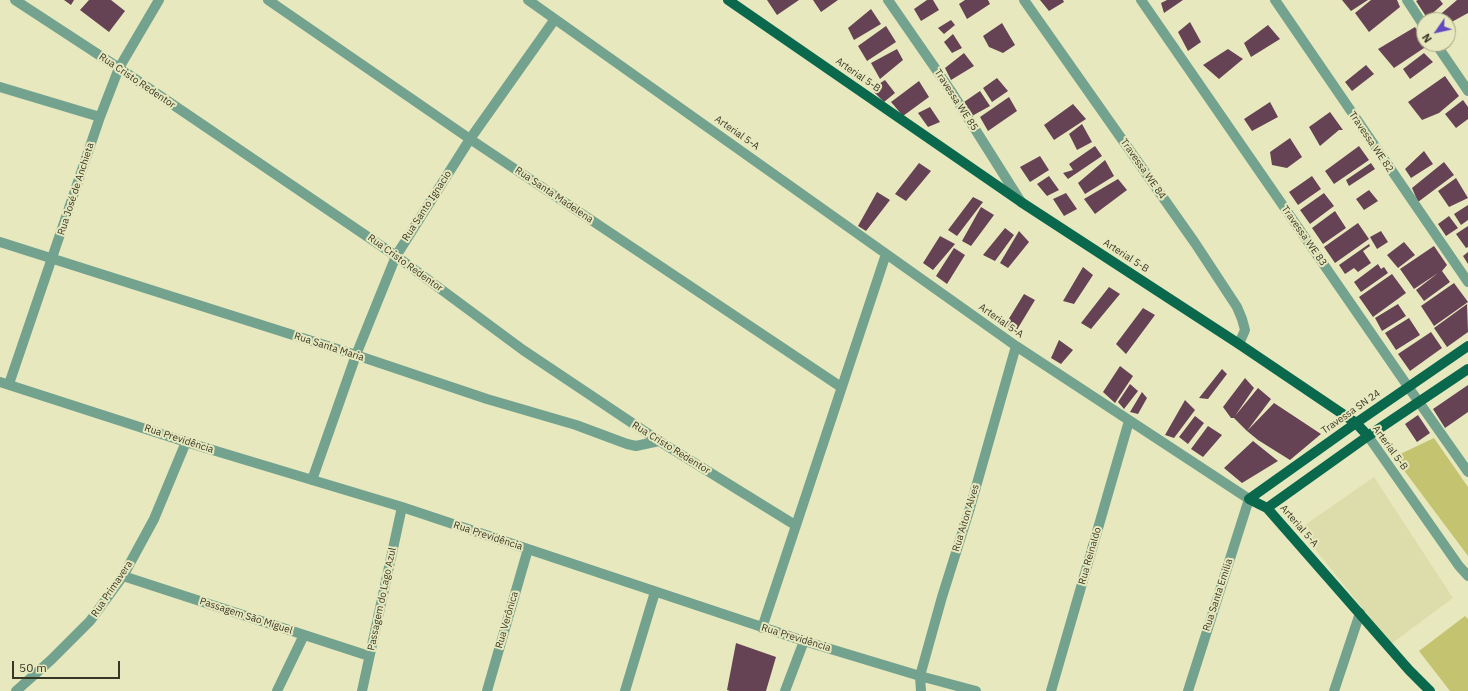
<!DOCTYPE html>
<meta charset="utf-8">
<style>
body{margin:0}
#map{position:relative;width:1468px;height:691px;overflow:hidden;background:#e8e8be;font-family:"IBM Plex Sans",sans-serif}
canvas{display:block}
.north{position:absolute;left:1416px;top:12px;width:40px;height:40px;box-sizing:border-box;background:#e8e8be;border:1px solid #a1a181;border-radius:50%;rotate:236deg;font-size:11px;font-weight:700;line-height:16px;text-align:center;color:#373726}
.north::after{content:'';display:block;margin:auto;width:14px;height:18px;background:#6249c2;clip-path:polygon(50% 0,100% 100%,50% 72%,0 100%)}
.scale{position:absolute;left:12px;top:661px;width:108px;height:18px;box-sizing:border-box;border:2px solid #373726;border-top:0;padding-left:5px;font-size:12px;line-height:14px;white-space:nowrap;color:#373726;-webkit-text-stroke:3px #e8e8be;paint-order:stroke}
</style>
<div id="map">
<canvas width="1468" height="691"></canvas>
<div class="north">N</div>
<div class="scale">50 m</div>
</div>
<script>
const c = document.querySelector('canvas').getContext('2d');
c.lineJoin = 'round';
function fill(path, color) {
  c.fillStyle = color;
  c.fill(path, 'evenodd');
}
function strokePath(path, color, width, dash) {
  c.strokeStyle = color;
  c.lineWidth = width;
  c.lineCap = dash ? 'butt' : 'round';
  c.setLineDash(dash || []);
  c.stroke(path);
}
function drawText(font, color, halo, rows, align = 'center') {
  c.font = font + ' "IBM Plex Sans",sans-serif';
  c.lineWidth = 4;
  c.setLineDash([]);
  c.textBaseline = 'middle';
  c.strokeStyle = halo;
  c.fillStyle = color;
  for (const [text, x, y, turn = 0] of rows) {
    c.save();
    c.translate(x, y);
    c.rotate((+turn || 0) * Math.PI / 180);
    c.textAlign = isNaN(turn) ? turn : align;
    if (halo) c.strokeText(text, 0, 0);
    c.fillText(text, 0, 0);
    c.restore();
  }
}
fill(new Path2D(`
 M1374,477L1453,598L1391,644L1299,529Z`), '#ddddab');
fill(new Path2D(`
 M1434,438L1468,487V556L1394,457Z
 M1465,616L1468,619V691H1450L1419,651Z`), '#c4c370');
fill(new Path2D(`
 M64,0H74L71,5Z
 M89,0H111L125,11L109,32L80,10Z
 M767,0H799L777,15Z
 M813,0H838L821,12Z
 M927,0H933L939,10L921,21L914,9Z
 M965,0H988L990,4L967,19L959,4Z
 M1040,0H1063L1064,2L1049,11Z
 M1167,0H1183L1164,13L1161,3Z
 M1342,0H1368L1351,11Z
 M1371,0H1397L1400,7L1369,32L1355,13Z
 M1418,0H1440L1443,4L1427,18L1416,1Z
 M1457,0H1468V13L1448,24V20H1438L1436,18Z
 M871,9L881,24L854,40L848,28Z
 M951,20L955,25L944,34L938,28Z
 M1190,22L1201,42L1188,51L1178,32Z
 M1002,23L1015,45L1003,53L989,47L983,36Z
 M1268,25L1280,39L1251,57L1244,43Z
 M886,26L896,42L867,61L858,46Z
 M1415,27L1427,46L1394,68L1378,49Z
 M953,34L962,48L952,53L944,42Z
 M897,49L903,60L880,79L871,63Z
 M1228,49L1243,59L1219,79L1203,65Z
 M964,53L974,66L951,80L945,68Z
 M1424,53L1433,62L1410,79L1403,69Z
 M1366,65L1374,74L1352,91L1345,82Z
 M1445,76L1459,96L1439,113L1422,120L1408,102Z
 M997,78L1008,91L992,102L983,88Z
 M885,80L895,93L884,102L871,89Z
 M919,81L929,97L903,116L891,102Z
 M980,91L990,106L972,116L964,102Z
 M1009,97L1017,111L988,131L980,117Z
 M1463,100L1468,107V119L1456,128L1445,114Z
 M1270,102L1278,117L1252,131L1244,119Z
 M1073,104L1086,119L1054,140L1044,125Z
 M930,107L940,122L928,127L918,113Z
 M1330,112L1343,130H1339L1320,146L1309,127Z
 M1082,124L1092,142L1077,150L1069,134Z
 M1290,138L1302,157L1287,168L1272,165L1270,152Z
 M1095,146L1102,156L1068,179L1063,173L1073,170L1069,164Z
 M1359,146L1369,160L1334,184L1325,171Z
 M1424,151L1433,164L1411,178L1405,169Z
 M1040,156L1049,170L1030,182L1020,167Z
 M1105,160L1114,176L1085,194L1078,183Z
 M1444,162L1454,175L1418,202L1412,188Z
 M919,163L931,171L906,201L895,194Z
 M1371,163L1375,169L1349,186L1346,180Z
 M1049,176L1059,190L1047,196L1037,184Z
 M1312,176L1321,189L1298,205L1289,192Z
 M1456,178L1468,198L1449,207L1438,191Z
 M1118,179L1127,190L1095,214L1084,199Z
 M1369,190L1378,201L1364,210L1356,199Z
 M877,192L890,200L866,231L858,226Z
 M1066,193L1077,209L1064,216L1053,199Z
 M1324,193L1334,206L1310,224L1300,210Z
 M973,197L983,202L957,236L948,230Z
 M1468,205V220L1461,225L1454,214Z
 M981,207L994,215L971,246L962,241Z
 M1335,211L1346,228L1323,244L1312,228Z
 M1449,216L1458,228L1446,236L1438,224Z
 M1358,223L1369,239L1335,263L1324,247Z
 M1468,226V247L1466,248L1456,234Z
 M1005,228L1014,235L995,261L983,255Z
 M1019,231L1029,242L1008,268L1000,263Z
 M1381,231L1388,242L1377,249L1370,237Z
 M940,236L955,244L933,270L923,263Z
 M1404,242L1415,255L1398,268L1387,255Z
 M1369,244L1370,246L1363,251L1371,263L1358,272L1354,268L1345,274L1339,265Z
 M1434,246L1447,265L1442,271L1450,282L1424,301L1416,290L1438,273L1414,289L1400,269Z
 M954,248L965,255L947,284L936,276Z
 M1468,252V264L1463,256Z
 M1378,264L1381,269L1384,267L1388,273L1361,292L1354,282Z
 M1083,267L1093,275L1074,304L1063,301Z
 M1392,274L1406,293L1373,317L1359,297Z
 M1454,283L1468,302L1434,326L1421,306Z
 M1109,287L1120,294L1091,329L1081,323Z
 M1024,294L1035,300L1015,333L1005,325Z
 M1398,304L1406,316L1382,331L1375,318Z
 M1467,304L1468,332L1447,347L1434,328Z
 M1143,308L1155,315L1126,354L1116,344Z
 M1409,318L1420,335L1396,350L1385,333Z
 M1431,332L1442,348L1410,371L1398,354Z
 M1059,340L1073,350L1061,364L1051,358Z
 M1120,366L1133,376L1115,403L1103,392Z
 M1222,369L1227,374L1208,399L1199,398Z
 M1245,378L1254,388L1235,416L1258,388L1271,399L1247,431L1274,403L1321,434L1290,460L1258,440L1247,431L1234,418H1231L1223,407Z
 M1130,384L1138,391L1124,409L1118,402Z
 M1468,385V412L1445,428L1433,409Z
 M1142,392L1147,398L1138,414L1130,412Z
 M1185,400L1195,410L1174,438L1165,435Z
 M1418,415L1430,433L1417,442L1405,424Z
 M1195,416L1204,423L1188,444L1179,437Z
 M1208,426L1222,435L1203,457L1191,449Z
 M1253,441L1278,461L1242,483L1224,468Z
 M736,643L776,657L766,691H730L727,690Z`), '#654254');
strokePath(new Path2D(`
 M15,0L119,68L396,256L523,350L659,441L795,525
 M268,0L470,139L841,387
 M528,0L1016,346L1249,499L1188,691
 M888,0L951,91L1021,202
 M1024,0L1195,243L1237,307L1242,319L1245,330L1239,344
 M1141,0L1409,388L1468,472
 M1275,0L1468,282
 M1407,0L1424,26
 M1436,44L1468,91
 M0,87L100,117
 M0,242L356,355L487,399L576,425L627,444L636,446L659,441
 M0,382L186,442L402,507L804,641L920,676L976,691
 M9,384L100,117L119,68L159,0
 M1368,436L1459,566L1468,576
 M312,480L356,355L396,256L470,139L555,19
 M123,576L369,656
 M762,628L886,254
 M16,691L51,660L90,621L123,576L154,519L186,442
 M277,691L304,635
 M362,691L402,507
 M487,691L528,549
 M625,691L655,592
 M785,691L804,641
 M921,691L920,676L942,597L970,508L1016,346
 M1051,691L1129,421
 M1334,691L1360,613`), '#73a38f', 10);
strokePath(new Path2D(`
 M728,0L1021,202L1239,344L1356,423L1368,436
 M1267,508L1368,436L1468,369
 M1430,691L1409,670L1267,508L1249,499L1356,423L1468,346`), '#0a684d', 10);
drawText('10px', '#373726', '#e8e8be', [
 ["Arterial 5-B",858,75,35],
 ["Rua Cristo Redentor",137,81,34],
 ["Travessa WE 85",956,100,57],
 ["Arterial 5-A",737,133,35],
 ["Travessa WE 82",1371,142,56],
 ["Travessa WE 84",1143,169,55],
 ["Rua José de Anchieta",76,189,-72],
 ["Rua Santa Madelena",554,195,34],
 ["Rua Santo Ignacio",427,206,-57],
 ["Travessa WE 83",1304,236,55],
 ["Arterial 5-B",1126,256,33],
 ["Rua Cristo Redentor",405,263,36],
 ["Arterial 5-A",1001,321,35],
 ["Rua Santa Maria",329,347,18],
 ["Travessa SN 24",1351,412,-35],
 ["Rua Previdência",179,439,18],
 ["Rua Cristo Redentor",671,448,32],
 ["Arterial 5-B",1390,448,54],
 ["Rua Aiton Alves",966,518,-73],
 ["Arterial 5-A",1299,526,49],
 ["Rua Previdência",488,536,18],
 ["Rua Reinaldo",1090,556,-74],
 ["Rua Primavera",112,589,-56],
 ["Rua Santa Emilia",1218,595,-72],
 ["Passagem do Lago Azul",382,599,-78],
 ["Passagem São Miguel",246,616,18],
 ["Rua Verônica",507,620,-74],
 ["Rua Previdência",796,638,17]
]);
</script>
